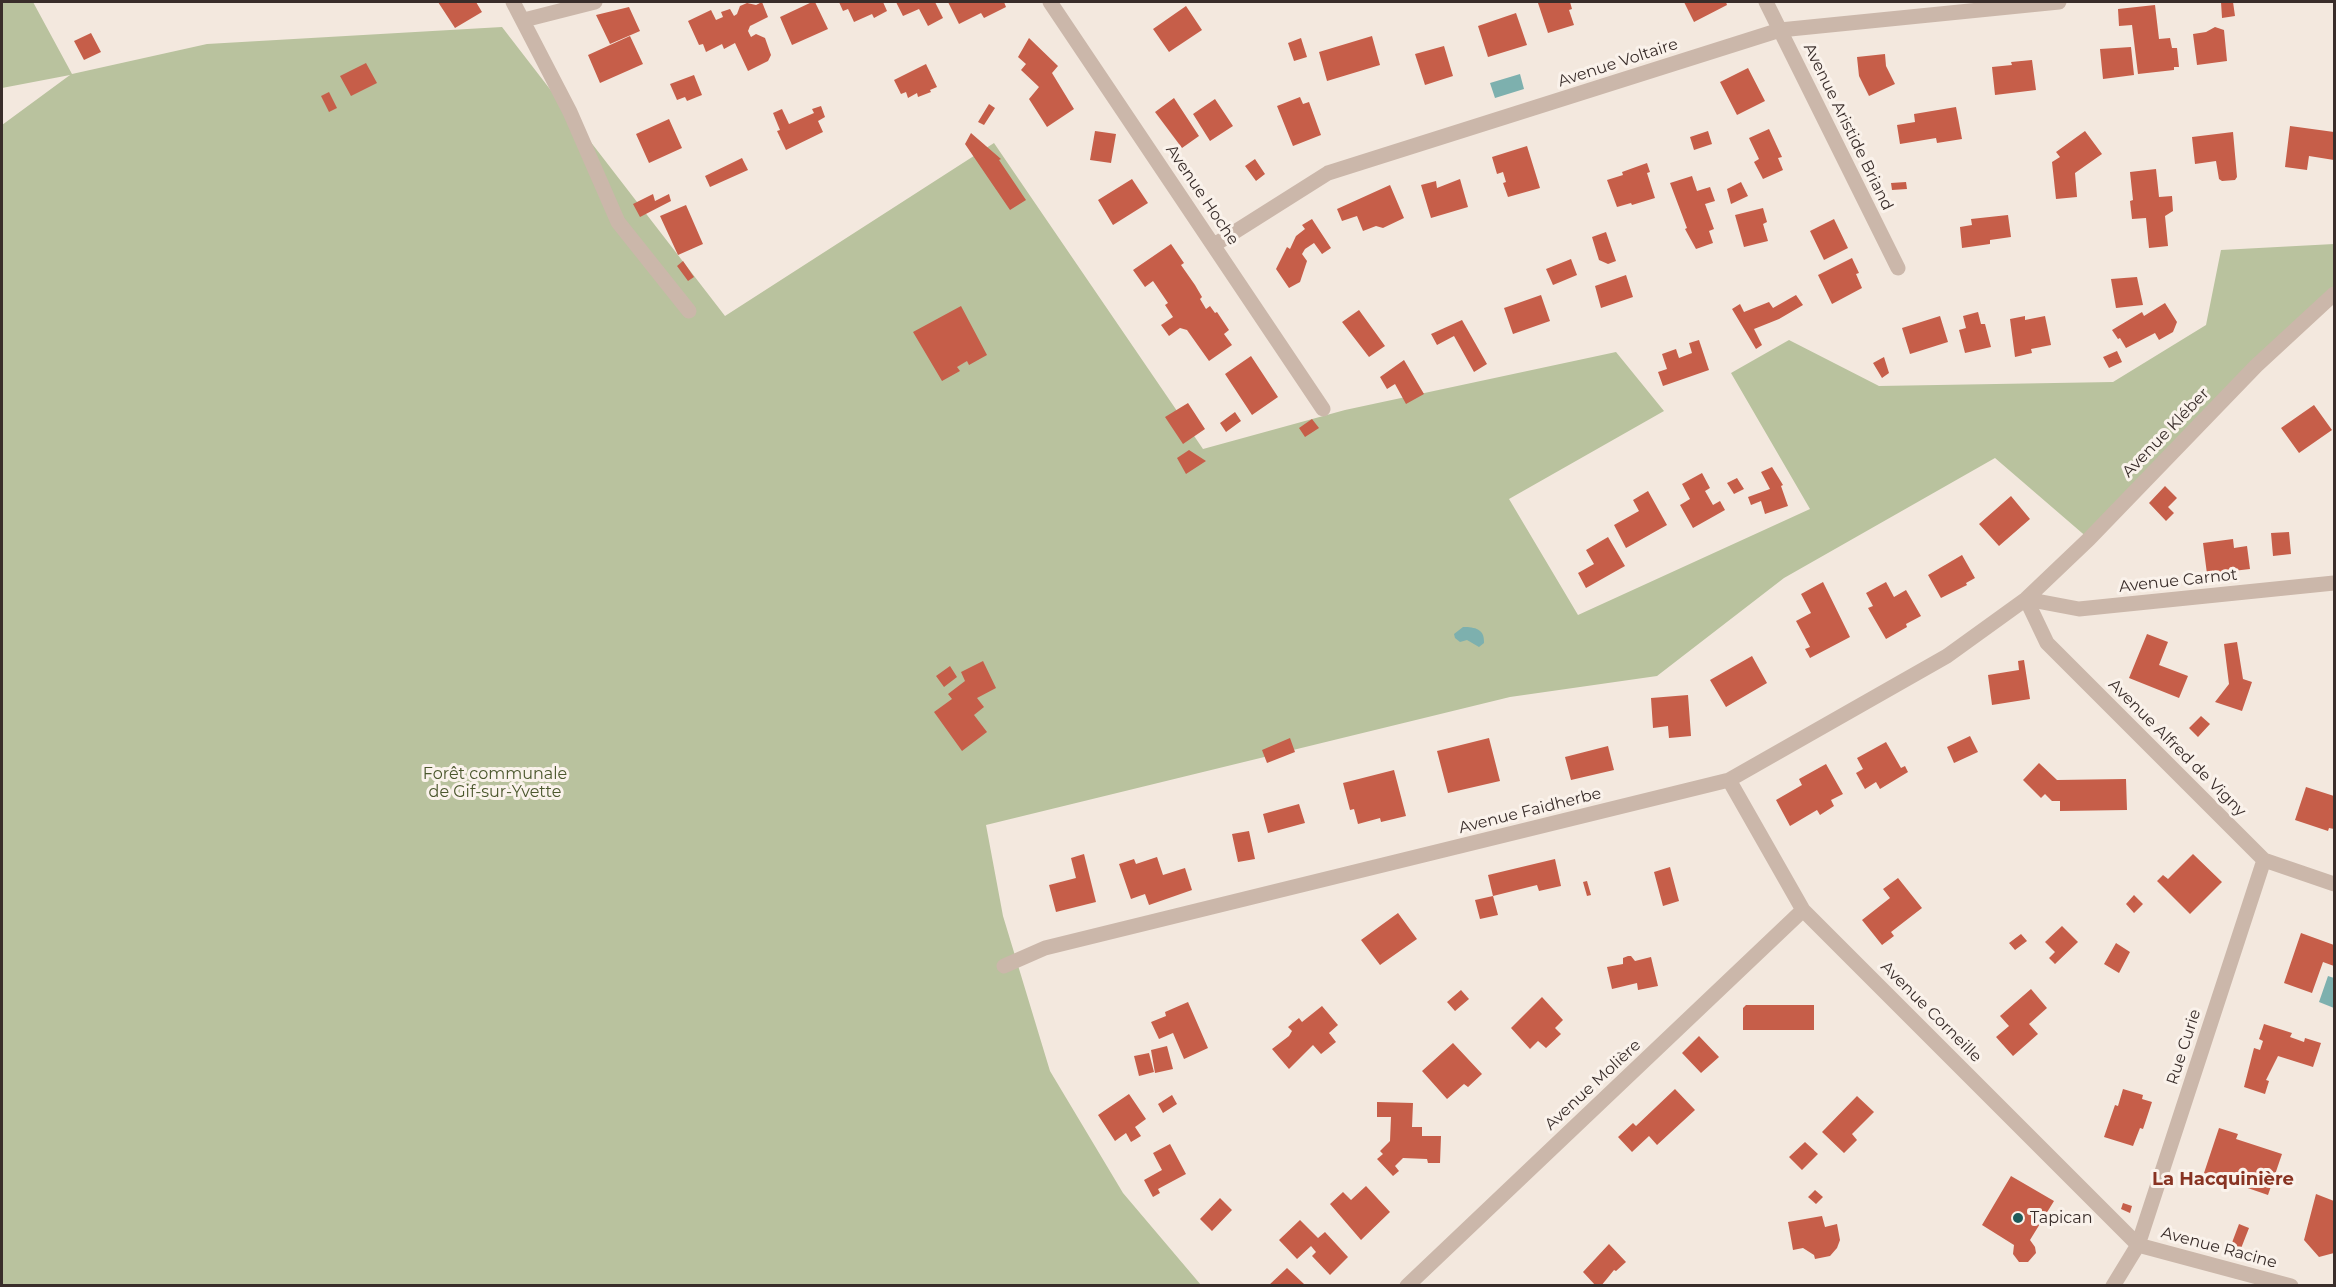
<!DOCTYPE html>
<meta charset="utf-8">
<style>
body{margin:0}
#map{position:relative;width:2336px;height:1287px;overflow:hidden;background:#f3e8de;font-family:Montserrat,sans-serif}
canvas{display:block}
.frame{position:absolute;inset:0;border:3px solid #392d2a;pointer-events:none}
</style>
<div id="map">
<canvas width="2336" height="1287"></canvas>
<div class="frame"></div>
</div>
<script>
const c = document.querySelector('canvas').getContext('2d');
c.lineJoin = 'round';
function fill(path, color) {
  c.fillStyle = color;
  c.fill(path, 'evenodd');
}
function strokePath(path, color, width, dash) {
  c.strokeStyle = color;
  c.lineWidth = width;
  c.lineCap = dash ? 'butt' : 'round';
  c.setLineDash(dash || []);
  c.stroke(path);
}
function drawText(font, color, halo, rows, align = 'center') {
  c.font = font + ' Montserrat,sans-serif';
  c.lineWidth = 6;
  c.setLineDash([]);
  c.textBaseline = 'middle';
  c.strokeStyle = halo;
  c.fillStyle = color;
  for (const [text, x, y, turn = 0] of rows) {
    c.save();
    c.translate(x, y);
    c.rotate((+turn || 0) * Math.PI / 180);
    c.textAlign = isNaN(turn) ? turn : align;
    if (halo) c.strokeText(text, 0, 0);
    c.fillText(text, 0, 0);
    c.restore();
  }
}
fill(new Path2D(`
 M2,2H33L72,74L207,44L502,27L725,316L994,143L1203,449L1345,410L1616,352L1664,411L1509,499L1578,615L1810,509L1731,373L1789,340L1879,386L2113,382L2206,325L2221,250L2334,244V294L2089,539L1995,458L1784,578L1657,676L1510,697L986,825L1003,916L1050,1071L1123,1193L1201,1285H2V125L70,75L2,88Z`), '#b9c29e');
fill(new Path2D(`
 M1520,74L1524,89L1495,98L1490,83Z
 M1463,627C1475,627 1485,629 1484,643L1479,647L1467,640L1460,642L1455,638L1454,634Z
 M2328,976L2334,978V1008L2319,1002Z`), '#7db0ae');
fill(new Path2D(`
 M438,2H476L482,12L455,28Z
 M762,2L768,17L750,26L748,31L751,37L756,34L765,38L771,55L768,61L748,71L735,43L724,49L722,44L706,52L703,44L699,45L688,21L711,10L716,20L723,17L721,12L730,9L734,16L737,14L740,6L747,3L756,5Z
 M812,2H815L828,29L792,45L780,17Z
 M839,2H883L887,11L874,18L872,14L854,22L848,9L843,11Z
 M896,2H935L943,18L928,26L919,9L903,16Z
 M948,2H1004L1006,7L984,18L981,13L959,24Z
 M1542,2H1570L1572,9L1569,10L1574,25L1548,33L1538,3Z
 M1684,2H1726L1727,5L1694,22Z
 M2221,2H2233L2235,16L2222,18Z
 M2155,5L2159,39L2170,38L2172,48H2177L2179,67H2174V70L2138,74L2132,25L2119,26L2118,9Z
 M1186,6L1202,30L1169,52L1153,29Z
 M629,7L640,31L610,44L596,15Z
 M1516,13L1527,45L1488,57L1478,26Z
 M2215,27L2224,30L2227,61L2197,65L2193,34L2206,32Z
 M91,33L101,52L84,60L74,41Z
 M630,36L643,64L600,83L588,55Z
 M1372,36L1380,65L1327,81L1319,52Z
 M1029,38L1058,66L1052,73L1074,109L1047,127L1029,99L1039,87L1021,70L1026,64L1018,57Z
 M1301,38L1307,57L1294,61L1288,43Z
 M1444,46L1453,76L1425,85L1415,54Z
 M2131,47L2134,75L2103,79L2100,49Z
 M1885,54L1886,66L1895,84L1869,96L1859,76L1857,57Z
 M2032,60L2036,90L1995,95L1992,67L2012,65L2011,62Z
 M366,63L377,83L351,96L340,76Z
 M926,64L937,87L930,90L931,92L918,97L917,93L908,98L906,92L901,94L894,80Z
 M1748,68L1765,101L1737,115L1720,82Z
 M694,75L702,95L687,101L685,97L677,100L670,84Z
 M329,92L337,108L329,112L321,96Z
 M1300,97L1303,104L1309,102L1321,135L1293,146L1277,106Z
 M1174,98L1199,136L1182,148L1155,112Z
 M1215,99L1233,126L1210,141L1193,114Z
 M989,104L995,108L984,125L978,122Z
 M821,106L825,117L818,121L823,132L786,150L777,131L780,130L773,113L782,109L789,124L814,113L812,109Z
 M1956,107L1962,139L1937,143L1936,138L1900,144L1897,125L1915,122L1914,114Z
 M669,119L682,148L649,163L636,134Z
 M2290,126L2334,132V160L2309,156L2307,170L2285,167Z
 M1769,129L1782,157L1778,158L1783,170L1763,179L1754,162L1759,159L1749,138Z
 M1095,131L1116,134L1111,163L1090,160Z
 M1708,131L1712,144L1694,150L1690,137Z
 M2085,131L2102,154L2075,173L2077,197L2056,199L2052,162L2060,157L2056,152Z
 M2233,132L2237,177L2235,180L2222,181L2219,179L2216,161L2195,164L2192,137Z
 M971,133L1001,159L999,160L1026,200L1010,210L965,144Z
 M1527,146L1540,188L1508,197L1503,183L1506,182L1503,172L1497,174L1492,157Z
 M742,158L748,170L710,187L705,176Z
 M1255,159L1265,174L1256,181L1245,166Z
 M1647,163L1650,172L1647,173L1655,198L1632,205L1631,203L1617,207L1607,180L1623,175L1622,172Z
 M2156,169L2159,197L2172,196L2173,211L2165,216L2168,246L2149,248L2146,218L2132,219L2130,201L2133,200L2130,172Z
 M1692,176L1697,191L1710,187L1715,201L1705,204L1714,229L1709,231L1713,243L1696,249L1685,229L1687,228L1670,183Z
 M1132,179L1148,203L1113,225L1098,200Z
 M1460,179L1468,207L1431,218L1421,185L1436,181L1437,188Z
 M1741,182L1748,196L1731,204L1727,189Z
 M1906,182L1907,189L1892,190L1891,183Z
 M1390,185L1404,218L1383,228L1376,226L1363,231L1357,216L1342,221L1337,209Z
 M653,194L655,201L669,194L671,201L640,217L633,204Z
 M686,205L703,244L678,255L660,216Z
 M1763,208L1767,222L1763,224L1768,241L1744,247L1735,215Z
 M2008,215L2011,237L1990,240V244L1962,248L1960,227L1972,225L1971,219Z
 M1312,219L1331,248L1322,254L1314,243L1305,249L1302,254L1307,261L1300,282L1289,288L1276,269L1287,247L1290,249L1296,236L1305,229L1302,225Z
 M1834,219L1848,248L1824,260L1810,231Z
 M1606,232L1616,261L1608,264L1599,260L1592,237Z
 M1171,244L1184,263L1181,265L1195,285L1202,297L1200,299L1206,309L1210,306L1215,313L1217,312L1229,330L1224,334L1232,345L1209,361L1187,330L1180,328L1169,336L1161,325L1173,317L1165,305L1168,303L1153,281L1145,287L1133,270Z
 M1852,258L1859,273L1856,274L1862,288L1832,304L1818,275Z
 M1571,259L1577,275L1553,285L1546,269Z
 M683,261L694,277L688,281L677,266Z
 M1626,275L1633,297L1601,308L1595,286Z
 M2137,277L2143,305L2116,308L2111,279Z
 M1541,295L1550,321L1513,334L1504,308Z
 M1796,295L1803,305L1779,319L1754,329L1762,345L1756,349L1732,309L1740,304L1744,312L1769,302L1773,308Z
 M2165,303L2177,322L2173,332L2159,340L2155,333L2126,348L2120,338L2118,339L2112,330L2142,312L2144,316Z
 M961,306L987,355L969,365L967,361L957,367L960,371L942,381L913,332Z
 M1359,310L1385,346L1369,357L1342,322Z
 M1978,312L1981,324H1985L1991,347L1965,353L1959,330L1966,328L1963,316Z
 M1940,316L1948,342L1910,354L1902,328Z
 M2025,316V320L2045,316L2051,345L2031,349L2032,353L2015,357L2010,319Z
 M1462,320L1487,364L1474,372L1454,336L1437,345L1431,334Z
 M1699,340L1709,370L1663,386L1658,372L1667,369L1662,354L1676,349L1679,358L1692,353L1689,343Z
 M2117,351L2122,362L2109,368L2103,357Z
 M1251,356L1278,397L1252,415L1225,374Z
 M1884,357L1889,373L1882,378L1873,363Z
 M1404,360L1424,394L1406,404L1395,384L1387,389L1380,377Z
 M1188,403L1205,429L1183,444L1165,417Z
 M2314,405L2332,430L2299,453L2281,428Z
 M1235,412L1241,421L1226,432L1220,423Z
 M1312,419L1319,428L1305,437L1299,428Z
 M1189,450L1206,461L1186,474L1177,458Z
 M1772,467L1783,485L1781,486L1788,506L1765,514L1761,501L1751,505L1748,497L1770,489L1761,472Z
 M1702,473L1710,488L1705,491L1713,505L1720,501L1725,510L1693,528L1680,505L1690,499L1682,484Z
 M1737,478L1744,489L1734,494L1727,483Z
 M2165,486L2177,498L2168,507L2174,513L2166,521L2149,503Z
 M1648,491L1667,525L1626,548L1614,525L1639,511L1633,500Z
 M2011,496L2030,519L1999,546L1979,524Z
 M2289,532L2291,554L2273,556L2271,533Z
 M1608,537L1625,566L1586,588L1578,573L1594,564L1586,550Z
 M2233,539L2234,548L2247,546L2250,569L2207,574L2203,543Z
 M1962,555L1975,578L1966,583L1967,585L1941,598L1928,575Z
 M1823,582L1850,637L1810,658L1805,649L1810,647L1796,621L1811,613L1801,594Z
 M1886,582L1894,597L1906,590L1921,616L1906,624L1907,627L1886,639L1868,608L1873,606L1866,593Z
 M2147,634L2168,642L2159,665L2188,676L2179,698L2129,678Z
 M2237,642L2243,679L2252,682L2242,711L2215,702L2229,684L2224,644Z
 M1752,656L1767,683L1726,707L1710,680Z
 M2024,660L2030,699L1992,705L1988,675L2019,670L2018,661Z
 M983,661L996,688L977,698L984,707L974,715L987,732L962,751L934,712L952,699L948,694L965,681L961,672Z
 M950,666L957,677L944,687L936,676Z
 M1688,695L1691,736L1669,738L1668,726L1653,728L1651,698Z
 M2201,716L2210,724L2198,737L2189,728Z
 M1970,736L1978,752L1954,763L1947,747Z
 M1290,738L1295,752L1267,763L1262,750Z
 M1489,738L1500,781L1448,793L1437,751Z
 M1886,742L1901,768L1905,766L1908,772L1880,789L1876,782L1865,789L1856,773L1863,769L1857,758Z
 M1608,746L1614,770L1571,780L1565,757Z
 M2039,763L2057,780L2126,779L2127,810L2060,811V801H2052L2045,794L2041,798L2023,780Z
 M1826,764L1843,794L1831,800L1834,806L1820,815L1817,810L1790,826L1776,800L1802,785L1799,779Z
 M1394,770L1406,816L1381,822L1380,818L1358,824L1354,809L1350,810L1343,783Z
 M2306,787L2334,796V829L2329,828L2328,831L2295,820Z
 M1299,804L1305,823L1268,833L1263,814Z
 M1249,831L1255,859L1238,862L1232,834Z
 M1084,854L1096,902L1056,912L1049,885L1076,878L1071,858Z
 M2193,854L2222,882L2190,914L2157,881L2163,875L2168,879Z
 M1157,857L1163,875L1185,868L1192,890L1149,905L1145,894L1131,899L1119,864L1134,859L1136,864Z
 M1555,859L1561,886L1539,891L1537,885L1493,896L1488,875Z
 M1670,867L1679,901L1663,906L1654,872Z
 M1898,878L1922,908L1891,932L1894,936L1882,945L1862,920L1890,898L1883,889Z
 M1587,881L1591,895L1587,896L1583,882Z
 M2134,895L2143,904L2134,913L2126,904Z
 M1493,896L1498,915L1480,919L1475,900Z
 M1398,913L1417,939L1380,965L1361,940Z
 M2062,926L2078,942L2055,964L2049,958L2055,952L2045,942Z
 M2301,933L2334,945V966L2323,962L2312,993L2284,983Z
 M2021,934L2027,941L2015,950L2009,943Z
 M2116,943L2130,952L2119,973L2104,964Z
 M1628,956H1631L1635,961L1651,957L1658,986L1638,990L1637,983L1612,989L1607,967L1623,964V958Z
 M2031,989L2047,1008L2029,1024L2038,1034L2013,1056L1996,1037L2009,1026L2000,1016Z
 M1461,990L1469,999L1455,1011L1447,1002Z
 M1542,997L1563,1020L1555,1028L1561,1034L1546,1048L1538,1041L1530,1049L1511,1028Z
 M1188,1002L1208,1048L1184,1059L1173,1033L1159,1039L1151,1022L1166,1016L1165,1012Z
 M1746,1005H1814V1030H1743V1008Z
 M1322,1006L1338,1025L1329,1033L1336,1042L1321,1054L1313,1045L1289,1069L1272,1049L1289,1036L1292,1031L1288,1027L1299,1018L1302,1022Z
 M2264,1024L2292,1033L2290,1037L2304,1042L2305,1038L2321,1043L2313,1067L2278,1056L2266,1080L2269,1081L2265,1094L2244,1087L2254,1048L2260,1050L2263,1041L2259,1039Z
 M1699,1036L1719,1057L1701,1073L1682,1053Z
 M1453,1043L1482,1074L1468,1087L1464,1084L1447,1099L1422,1071Z
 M1167,1046L1173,1069L1155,1073L1151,1050Z
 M1149,1053L1154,1072L1139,1076L1134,1056Z
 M1675,1089L1695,1110L1657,1145L1649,1136L1632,1152L1618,1137L1633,1123L1636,1126Z
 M2123,1089L2143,1095L2142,1099L2152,1102L2143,1129L2140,1128L2133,1146L2104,1137L2115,1105L2118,1106Z
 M1129,1094L1146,1119L1135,1127L1141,1136L1131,1142L1126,1133L1115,1141L1098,1115Z
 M1172,1095L1177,1104L1163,1113L1158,1104Z
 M1857,1096L1874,1112L1852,1134L1857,1140L1844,1153L1822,1132Z
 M1377,1102L1413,1103L1412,1127H1422V1136H1441L1440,1163H1428L1427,1159L1403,1158L1395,1166L1399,1171L1393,1176L1377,1159L1383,1154L1380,1151L1390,1141L1391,1117H1377Z
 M2219,1128L2238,1134L2236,1139L2282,1154L2268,1195L2204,1173Z
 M1805,1142L1818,1154L1802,1170L1789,1157Z
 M1170,1144L1186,1174L1158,1189L1160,1193L1153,1197L1144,1180L1162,1170L1153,1153Z
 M2011,1176L2054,1201L2030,1240L2035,1247L2036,1253L2028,1262H2019L2013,1254L2014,1245L1982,1225Z
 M1366,1186L1390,1212L1361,1240L1330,1204L1343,1192L1351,1200Z
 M1815,1190L1823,1197L1816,1204L1808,1197Z
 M2316,1194L2334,1201V1253L2319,1257L2304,1240Z
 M1220,1198L1232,1210L1212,1231L1200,1219Z
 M2123,1203L2132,1206L2130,1213L2121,1209Z
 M1822,1216L1825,1227L1837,1224L1840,1240L1837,1248L1830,1256L1815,1259L1814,1255L1803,1248L1793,1250L1788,1222Z
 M1300,1220L1318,1238L1325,1232L1348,1257L1330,1275L1312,1256L1316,1252L1311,1246L1297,1259L1279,1240Z
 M2239,1224L2249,1228L2240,1251L2230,1248Z
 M1609,1244L1626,1262L1616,1271L1614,1270L1601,1286H1596L1583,1272Z
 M1287,1268L1304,1284L1268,1286Z`), '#c65e49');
strokePath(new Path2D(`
 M513,2L570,112L618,222L689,311
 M1050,2L1323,409
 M1766,2L1898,268
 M524,20L595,2
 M1214,245L1328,173L1780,30L2059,2
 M2026,599L2047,643L2264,860L2334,884
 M2026,599L2079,609L2334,583
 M1729,780L1803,910L2138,1245L2291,1286
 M1004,966L1045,948L1729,780L1947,656L2026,599L2089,539L2256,366L2334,294
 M1407,1286L1803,910
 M2113,1286L2138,1245L2264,860`), '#cbb7aa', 15);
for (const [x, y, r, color] of [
 [2018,1218,6,"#1f5b5a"]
]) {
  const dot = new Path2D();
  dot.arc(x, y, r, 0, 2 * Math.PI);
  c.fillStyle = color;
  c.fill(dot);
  strokePath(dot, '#faf2eb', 2);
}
drawText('16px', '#392d2a', '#faf2eb', [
 ["Avenue Voltaire",1618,63,-18],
 ["Avenue Aristide Briand",1848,127,64],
 ["Avenue Hoche",1202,195,56],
 ["Avenue Kléber",2166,433,-46],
 ["Avenue Carnot",2178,581,-6],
 ["Avenue Alfred de Vigny",2177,748,45],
 ["Avenue Faidherbe",1530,811,-14],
 ["Avenue Corneille",1931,1012,45],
 ["Rue Curie",2184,1047,-72],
 ["Avenue Molière",1593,1085,-43],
 ["Avenue Racine",2219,1248,15]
]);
drawText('16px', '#4b572d', '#faf2eb', [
 ["Forêt communale",495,774],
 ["de Gif-sur-Yvette",495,792]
]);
drawText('16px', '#392d2a', '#faf2eb', [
 ["Tapican",2030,1218]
], 'left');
drawText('bold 18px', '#832', '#faf2eb', [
 ["La Hacquinière",2223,1180]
]);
</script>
